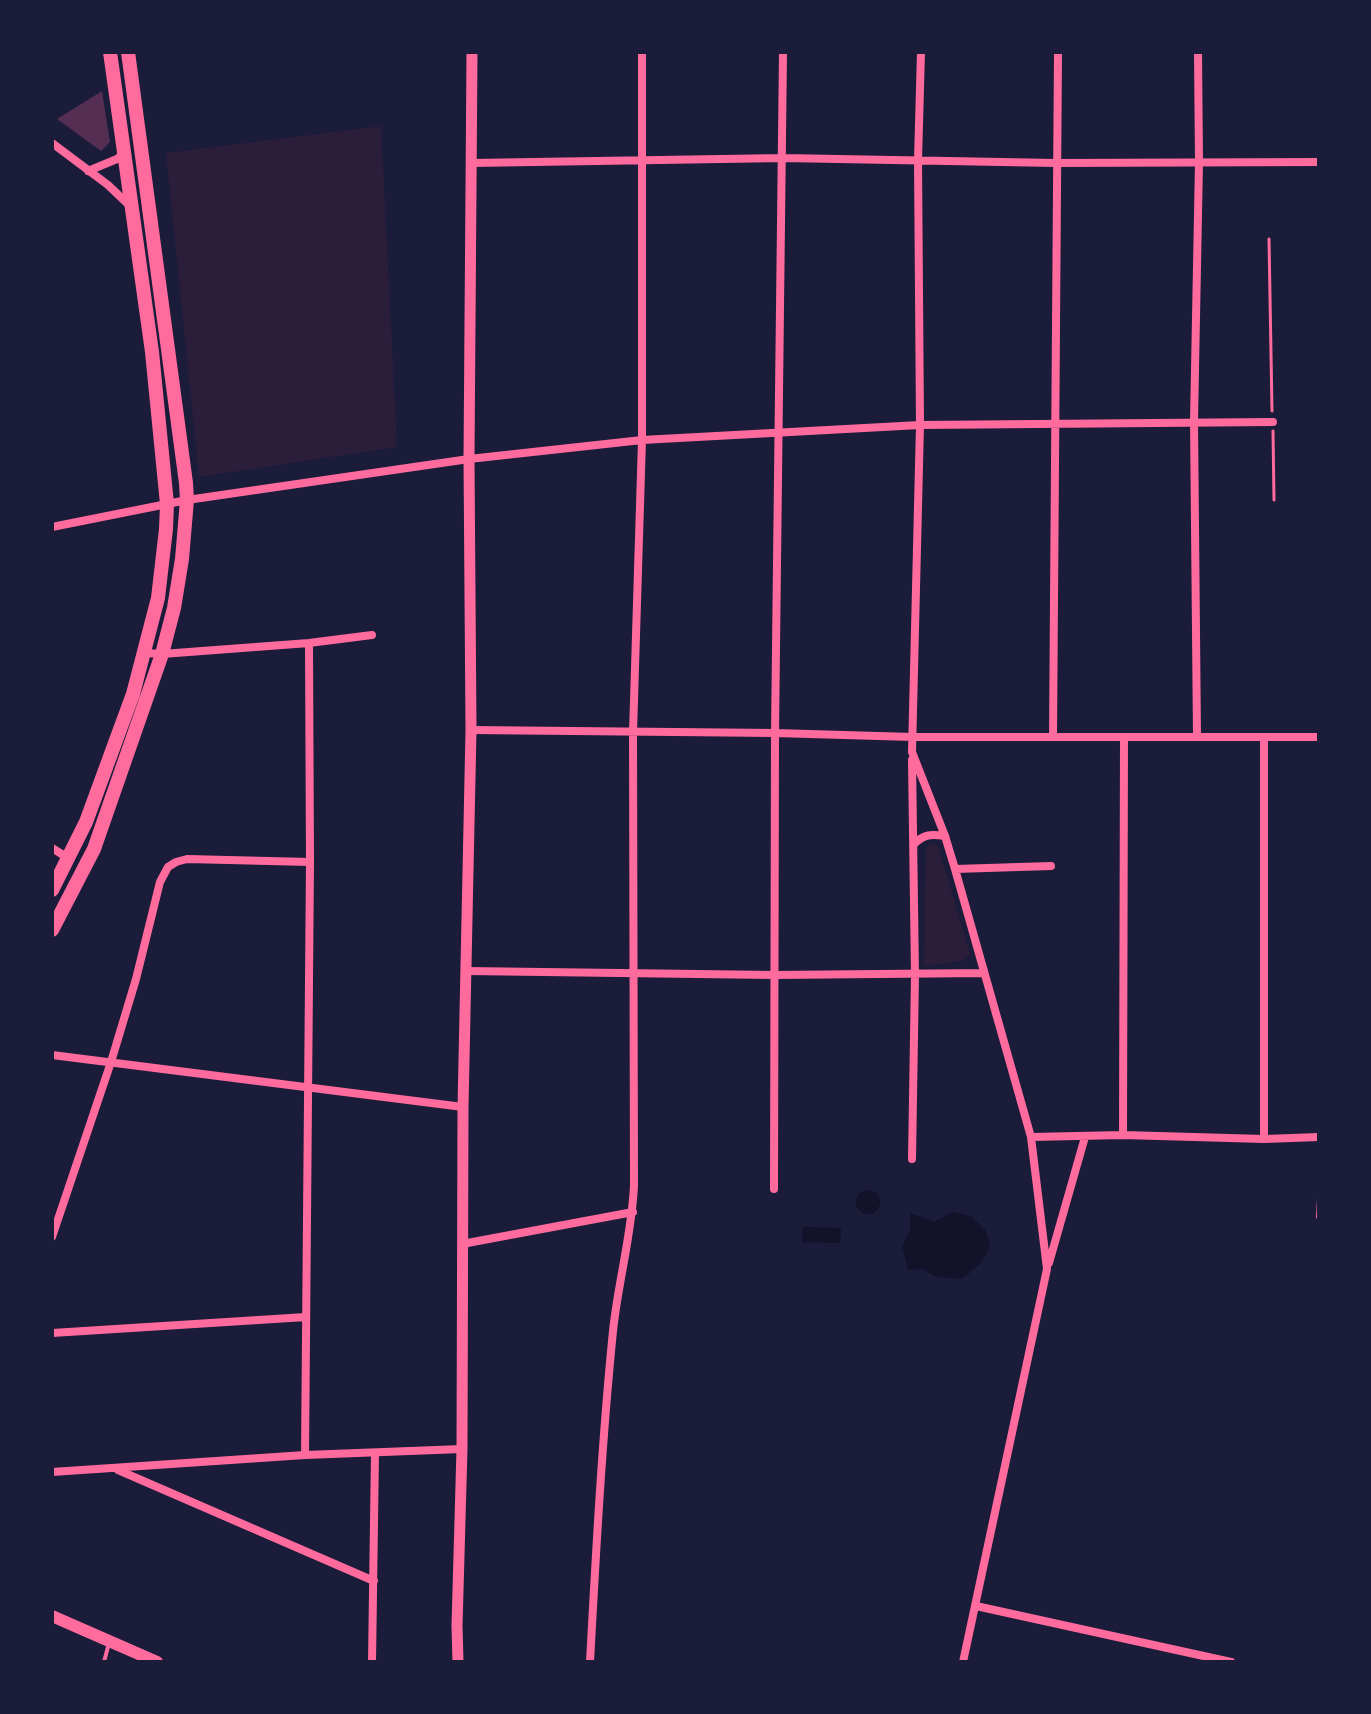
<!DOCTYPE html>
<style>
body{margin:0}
#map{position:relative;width:1371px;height:1714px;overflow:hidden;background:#1b1b3a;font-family:"Noto Sans",sans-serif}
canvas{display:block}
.frame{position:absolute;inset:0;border:54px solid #1b1b3a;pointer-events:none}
</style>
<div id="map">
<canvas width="1371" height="1714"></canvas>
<div class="frame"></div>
</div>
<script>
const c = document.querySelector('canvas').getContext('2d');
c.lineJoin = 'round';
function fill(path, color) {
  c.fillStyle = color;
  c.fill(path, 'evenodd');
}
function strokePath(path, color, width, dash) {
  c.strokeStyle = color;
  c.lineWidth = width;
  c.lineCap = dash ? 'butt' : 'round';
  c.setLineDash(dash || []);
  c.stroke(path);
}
fill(new Path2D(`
 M381,126L397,447L199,477L166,153Z
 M931,843H935L938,846L970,954L962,961L924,966L926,848Z`), '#2a1e3b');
fill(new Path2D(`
 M856 1202a12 12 0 1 1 24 0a12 12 0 1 1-24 0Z
 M952,1212L971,1216L986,1231L990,1247L981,1263L962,1279L936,1277L923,1269L908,1270L902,1246L910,1231V1213L934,1222Z
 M803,1227L841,1228L840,1243L802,1242Z`), '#12122b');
fill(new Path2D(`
 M102,91L110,142L101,151L57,119Z`), '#542f53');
strokePath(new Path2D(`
 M1269,239L1272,411
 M1273,431L1274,500`), '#ff6b9d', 3);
strokePath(new Path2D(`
 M1318,1217L1319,1198
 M104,1662L109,1643`), '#ff6b9d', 4);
strokePath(new Path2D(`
 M921,52L918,160L920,425L912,752L945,836L955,869L1031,1137L1047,1269L963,1662
 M52,143L108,185L129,205
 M471,163L784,158L1056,163L1319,162
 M88,171L117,159L124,153
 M52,527L187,500L469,459L642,440L920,425L1273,422
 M145,653L162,654L309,643L372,635
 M471,730L775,733L913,737H1319
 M1053,737L1058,52
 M1197,737L1194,421L1199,163L1198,52
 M1264,737V1139
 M914,844C924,834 931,834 945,836
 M52,848L68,858
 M955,869L1051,866
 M466,971L774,975L984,973
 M52,1055L463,1107
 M1123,1135L1124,738
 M1031,1137L1123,1135L1264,1139L1319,1137
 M912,1159L915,975L912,760
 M774,1189L775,733L783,52
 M52,1237L111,1062L136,979L160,882L168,867L176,862L187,859L310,862
 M462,1244L633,1212
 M1049,1263L1085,1137
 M52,1333L306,1317
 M305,1455L310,862L309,643
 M118,1470L374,1581
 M52,1472L305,1455L462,1449
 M976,1606L1231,1662
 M372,1662L375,1453
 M590,1662C596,1551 602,1441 613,1331C618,1282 632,1234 634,1185L633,733L642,440V52`), '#ff6b9d', 8);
strokePath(new Path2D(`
 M458,1662L457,1626L462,1449L463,1107L471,730L469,459L472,52`), '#ff6b9d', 11);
strokePath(new Path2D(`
 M52,1616L157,1662`), '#ff6b9d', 12);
strokePath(new Path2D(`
 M52,890L86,822L133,694L158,598L166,529L167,504L152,352L110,52
 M52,930L94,849L162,654L174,608L182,559L187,500L186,483L128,52`), '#ff6b9d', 14);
</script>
